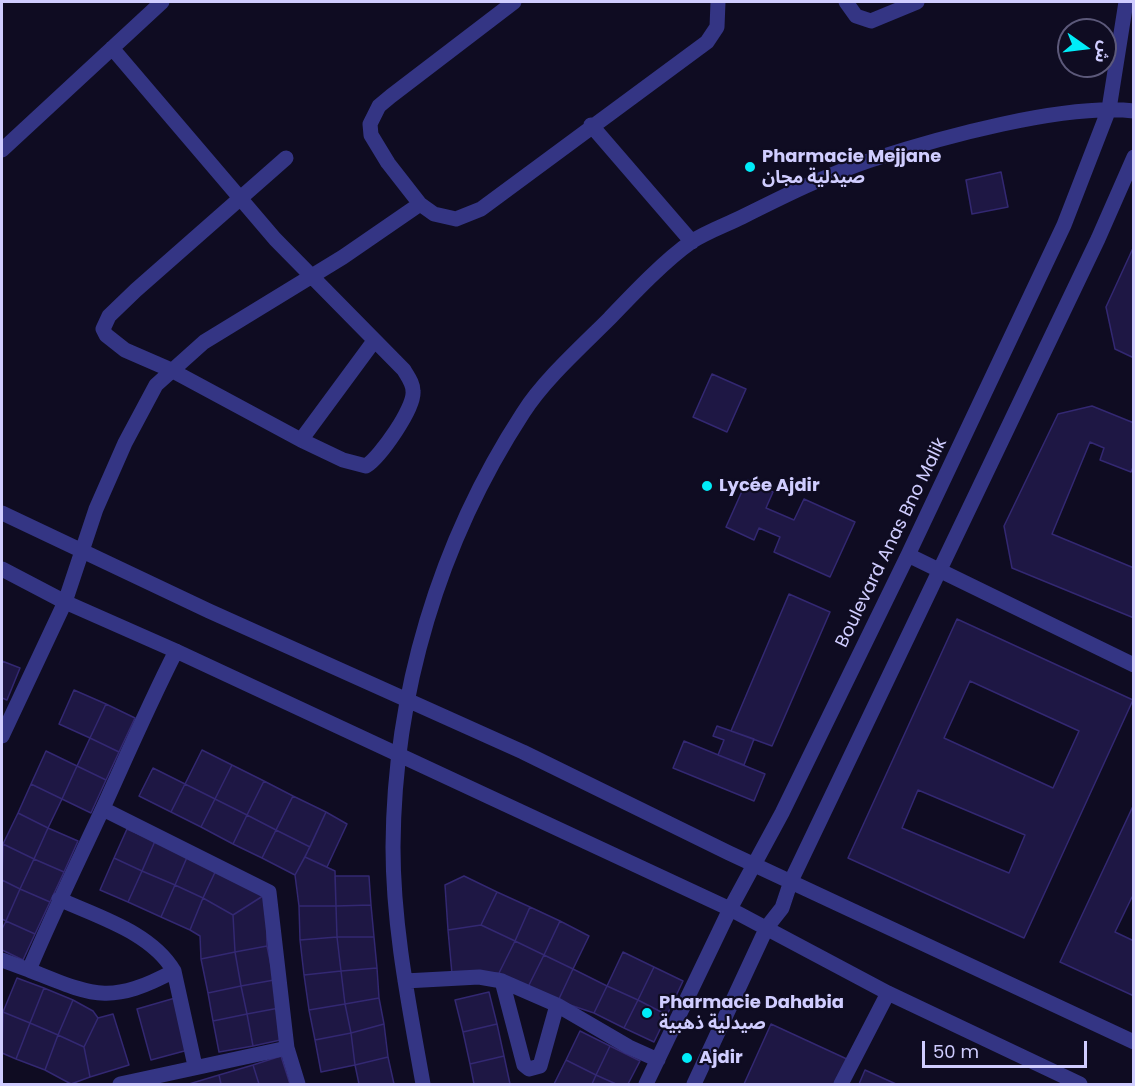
<!DOCTYPE html>
<meta charset="utf-8">
<style>
body{margin:0}
#map{position:relative;width:1135px;height:1086px;overflow:hidden;background:#0f0c22;font-family:Poppins,"Noto Sans Arabic",sans-serif}
canvas{display:block}
.frame{position:absolute;inset:0;border:3px solid #d0cdff;pointer-events:none}
.north{position:absolute;left:1057px;top:18px;width:60px;height:60px;box-sizing:border-box;background:#0f0c22;border:2px solid #5c597a;border-radius:50%;rotate:104deg;font-size:16px;font-weight:700;line-height:24px;text-align:center;color:#d0cdff}
.north::after{content:'';display:block;margin:auto;width:21px;height:27px;background:#00ecf8;clip-path:polygon(50% 0,100% 100%,50% 72%,0 100%)}
.scale{position:absolute;left:922px;top:1041px;width:165px;height:27px;box-sizing:border-box;border:3px solid #d0cdff;border-top:0;padding-left:8px;font-size:18px;line-height:21px;white-space:nowrap;color:#d0cdff;-webkit-text-stroke:4px #0f0c22;paint-order:stroke}
</style>
<div id="map">
<canvas width="1135" height="1086"></canvas>
<div class="frame"></div>
<div class="north">ش</div>
<div class="scale">50 m</div>
</div>
<script>
const c = document.querySelector('canvas').getContext('2d');
c.lineJoin = 'round';
function fill(path, color) {
  c.fillStyle = color;
  c.fill(path, 'evenodd');
}
function strokePath(path, color, width, dash) {
  c.strokeStyle = color;
  c.lineWidth = width;
  c.lineCap = dash ? 'butt' : 'round';
  c.setLineDash(dash || []);
  c.stroke(path);
}
function drawText(font, color, halo, rows, align = 'center') {
  c.font = font + ' Poppins,"Noto Sans Arabic",sans-serif';
  c.lineWidth = 4.5;
  c.setLineDash([]);
  c.textBaseline = 'middle';
  c.strokeStyle = halo;
  c.fillStyle = color;
  for (const [text, x, y, turn = 0] of rows) {
    c.save();
    c.translate(x, y);
    c.rotate((+turn || 0) * Math.PI / 180);
    c.textAlign = isNaN(turn) ? turn : align;
    if (halo) c.strokeText(text, 0, 0);
    c.fillText(text, 0, 0);
    c.restore();
  }
}
const building = new Path2D(`
 M1001,172L1008,207L972,214L966,180Z
 M1134,246V358L1115,349L1106,307Z
 M712,374L746,389L727,432L693,417Z
 M1092,406L1134,423V465L1131,472L1100,460L1104,448L1090,442L1052,534L1134,568V618L1012,568L1004,526L1058,414Z
 M747,480L773,492L766,508L794,520L804,499L855,522L830,577L774,552L780,537L759,528L754,540L726,527Z
 M789,594L830,612L772,746L731,731Z
 M957,619L1133,700L1024,938L848,858ZM970,681L1079,731L1053,788L944,738ZM918,790L1025,835L1009,873L902,828Z
 M2,661L20,668L7,700L2,698Z
 M74,690L106,704L90,738L59,724Z
 M106,704L135,718L119,752L90,738Z
 M717,726L754,739L744,765L718,755L724,740L713,736Z
 M90,738L119,752L106,780L77,766Z
 M684,741L765,774L754,801L673,768Z
 M202,750L232,765L215,799L185,784Z
 M46,751L77,766L62,799L31,784Z
 M232,765L264,781L247,815L215,799Z
 M77,766L106,780L91,813L62,799Z
 M153,768L185,784L171,812L139,796Z
 M264,781L293,796L276,830L247,815Z
 M31,784L62,799L48,828L18,813Z
 M185,784L215,799L201,827L171,812Z
 M293,796L326,812L310,847L276,830Z
 M215,799L247,815L233,844L201,827Z
 M1134,804V898L1132,897L1115,932L1134,941V996L1060,962Z
 M326,812L347,824L327,867L305,857Z
 M18,813L48,828L34,859L3,844Z
 M247,815L276,830L262,858L233,844Z
 M48,828L78,841L64,872L34,859Z
 M127,829L155,841L142,871L114,858Z
 M276,830L310,847L295,875L262,858Z
 M155,841L188,855L175,885L142,871Z
 M3,844L34,859L20,889L2,880Z
 M188,855L217,868L203,898L175,885Z
 M305,857L335,871L336,906H299L295,875Z
 M114,858L142,871L128,902L100,890Z
 M34,859L64,872L50,902L20,889Z
 M217,868L266,894L233,915L203,898Z
 M142,871L175,885L161,917L128,902Z
 M335,876H369L371,905L336,906Z
 M464,876L497,892L481,925L448,930L445,885Z
 M2,880L20,889L6,921L2,919Z
 M175,885L203,898L190,930L161,917Z
 M20,889L50,902L35,934L6,921Z
 M497,892L530,907L515,941L481,925Z
 M266,894L267,946L235,952L233,915Z
 M203,898L233,915L235,952L201,959L200,936L190,930Z
 M371,905L374,937H337L336,906Z
 M299,906H336L337,937L300,940Z
 M530,907L560,921L544,955L515,941Z
 M6,921L35,934L23,960L2,950V929Z
 M560,921L589,936L573,969L544,955Z
 M481,925L515,941L499,973L452,974L448,930Z
 M337,937L341,971L304,975L300,940Z
 M337,937H374L377,968L341,971Z
 M515,941L544,955L528,987L499,973Z
 M267,946L274,980L241,986L235,952Z
 M235,952L241,986L208,993L201,959Z
 M623,952L654,967L638,1000L607,986Z
 M544,955L573,969L558,1001L528,987Z
 M654,967L683,981L667,1015L638,1000Z
 M377,968L379,998L345,1004L341,971Z
 M573,969L607,986L594,1013L558,1001Z
 M341,971L345,1004L309,1010L304,975Z
 M17,978L44,988L30,1023L3,1012Z
 M274,980L279,1008L247,1014L241,986Z
 M241,986L247,1014L213,1021L208,993Z
 M607,986L638,1000L624,1028L594,1013Z
 M44,988L73,1000L58,1035L30,1023Z
 M489,992L497,1024L463,1032L455,1000Z
 M175,998L188,1050L151,1060L137,1009Z
 M379,998L384,1024L351,1033L345,1004Z
 M73,1000L93,1011L98,1018L84,1047L58,1035Z
 M638,1000L667,1015L654,1042L624,1028Z
 M345,1004L351,1033L315,1040L309,1010Z
 M279,1008L285,1039L253,1046L247,1014Z
 M3,1012L30,1023L16,1059L2,1053Z
 M113,1014L129,1065L90,1077L84,1047L98,1018Z
 M247,1014L253,1046L219,1052L213,1021Z
 M30,1023L58,1035L45,1070L16,1059Z
 M384,1024L388,1057L355,1065L351,1033Z
 M497,1024L504,1056L470,1064L463,1032Z
 M771,1024L849,1060L838,1084H744Z
 M580,1031L610,1046L596,1075L566,1060Z
 M351,1033L355,1065L321,1072L315,1040Z
 M58,1035L84,1047L90,1077L71,1084L45,1070Z
 M610,1046L640,1061L628,1084H616L596,1075Z
 M281,1056L290,1084H259L253,1065Z
 M504,1056L510,1084H474L470,1064Z
 M388,1057L394,1084H359L355,1065Z
 M566,1060L596,1075L592,1084H554Z
 M253,1065L259,1084H221L219,1075Z
 M865,1070L896,1084H859Z
 M219,1075L221,1084H189Z
 M596,1075L616,1084H592Z`);
fill(building, '#1e1744');
strokePath(building, '#332872', 1.5);
strokePath(new Path2D(`
 M514,2L391,96L379,106L370,124L371,135L388,163L420,204L434,214L456,219L481,209L707,42L717,27L718,2
 M846,2L856,16L871,21L917,2
 M112,48L275,239L404,370C408,377 413,383 413,391C415,408 380,457 366,466L343,460L301,440L171,370L125,350L106,335L103,329L109,316L136,290L286,158
 M591,125L692,242
 M2,150L162,2
 M301,440L374,341
 M2,513L209,611L523,752L729,853L1134,1042
 M908,555L1134,665
 M2,569L65,602L176,651L730,909L888,993L1080,1084
 M2,736L65,602L96,509L125,443L156,385L204,342L343,257L420,204
 M103,809L269,892L287,1048L298,1084
 M59,899C98,917 151,932 174,971C109,1006 92,995 29,970C52,915 78,862 103,808C127,755 150,702 176,651
 M2,960L29,970
 M174,971L195,1066
 M405,981L479,977L502,981L557,1005L629,1047L658,1060
 M502,981L524,1065L529,1069L540,1066L557,1005
 M120,1084L287,1048
 M423,1084C409,1005 393,927 393,847C394,693 439,542 523,413C544,380 581,347 609,319C632,295 664,261 691,242C706,232 726,225 742,217C784,196 826,175 871,160C939,138 1064,103 1134,111
 M646,1084L730,909L782,813L908,555L1064,225L1109,109L1126,2
 M694,1084L767,927L782,908L791,881L1098,239L1134,157
 M841,1084L888,993`), '#343584', 15);
for (const [x, y, r, color] of [
 [750,167,6,"#00ecf8"],
 [707,486,6,"#00ecf8"],
 [647,1013,6,"#00ecf8"],
 [687,1058,6,"#00ecf8"]
]) {
  const dot = new Path2D();
  dot.arc(x, y, r, 0, 2 * Math.PI);
  c.fillStyle = color;
  c.fill(dot);
  strokePath(dot, '#0f0c22', 2);
}
drawText('bold 18px', '#d0cdff', '#0f0c22', [
 ["Pharmacie Mejjane",762,157],
 ["صيدلية مجان",762,178],
 ["Lycée Ajdir",719,486],
 ["Pharmacie Dahabia",659,1003],
 ["صيدلية ذهبية",659,1024],
 ["Ajdir",699,1058]
], 'left');
drawText('18px', '#d0cdff', '#0f0c22', [
 ["Boulevard Anas Bno Malik",892,543,-64]
]);
</script>
